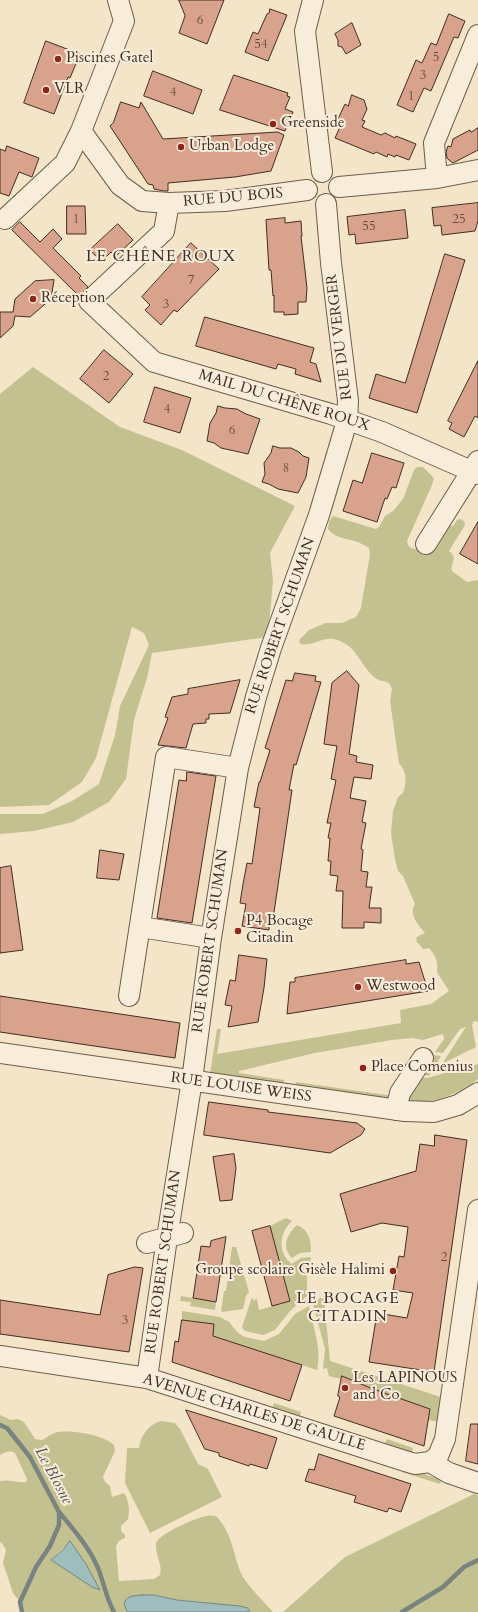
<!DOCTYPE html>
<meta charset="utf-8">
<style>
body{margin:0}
canvas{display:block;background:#f4e4c8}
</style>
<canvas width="478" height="1612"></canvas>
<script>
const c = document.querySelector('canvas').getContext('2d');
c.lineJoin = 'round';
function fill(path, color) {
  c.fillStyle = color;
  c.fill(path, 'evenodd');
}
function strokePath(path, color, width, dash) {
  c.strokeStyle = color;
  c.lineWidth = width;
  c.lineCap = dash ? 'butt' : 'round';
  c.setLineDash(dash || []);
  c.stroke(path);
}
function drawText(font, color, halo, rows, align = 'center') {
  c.font = font + ' Cardo,serif';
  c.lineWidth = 4;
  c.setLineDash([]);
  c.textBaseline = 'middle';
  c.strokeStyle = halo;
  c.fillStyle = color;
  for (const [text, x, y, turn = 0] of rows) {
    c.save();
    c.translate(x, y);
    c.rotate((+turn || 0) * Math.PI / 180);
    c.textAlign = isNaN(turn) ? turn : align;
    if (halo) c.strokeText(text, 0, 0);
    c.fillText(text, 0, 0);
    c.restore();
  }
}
fill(new Path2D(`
 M33,367L120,427L182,450L295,506L270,553L273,581L268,637L152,653L147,678L134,720L126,779L109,802L73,822L34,831L0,834V814H43L72,801L99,784L115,735L120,706L149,645L144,633L132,627L96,758L82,782L49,805L0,807V394Z
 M417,467H423L434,478L432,485L407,541L408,545L411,548L426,552L447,524L453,526L457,520L460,519L464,521L465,525L449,551C459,559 450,561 452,571L467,582L478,580V1022L474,1021L472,1025L476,1047L442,1064L466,1027L460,1029L443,1053L435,1052L444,1039L443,1034L423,1040L412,1038L392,1040L315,1053L239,1071V1073L284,1080L283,1086L210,1074L217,1029H221L217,1054L401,1023L400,1010L431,1004L449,991L437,972C438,961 436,956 429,948L423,949L417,942L416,938L418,936L425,933C419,925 408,915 415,904L403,876L398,871L395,859L391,834L393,811L398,797L403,793C407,780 407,773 399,763L390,701L392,689L389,683C385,681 380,681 377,679C359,667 359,645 334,639C322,637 311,647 300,644L299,640L309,630L326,623H342L356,617L361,608L370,554L369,548C364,545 359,542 354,541C345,538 335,538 328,529L329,521L333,516L376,529L379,527L385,516L393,511L403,499L414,470Z
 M433,1055L441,1056L429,1076L420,1074Z
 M478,1064V1079C454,1096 435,1104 406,1101L418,1077L427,1078Z
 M296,1082L394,1096L393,1100L295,1088Z
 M286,1218L292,1221C279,1233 277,1253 292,1264L301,1258L311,1257L307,1276V1296L290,1311L275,1330L263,1335L245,1331L242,1327L252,1297L253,1300L257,1299L259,1310L290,1301L270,1226Z
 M297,1225C309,1230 311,1240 311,1252L300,1253L292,1258C281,1247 287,1234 297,1225Z
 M232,1247H236L249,1292L246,1296L243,1309L223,1312L221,1311L224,1291H226Z
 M181,1296L216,1302L215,1310L190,1306L191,1302L180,1301Z
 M321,1298L324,1299L330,1361L444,1398L441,1422L428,1420L429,1409L373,1389L342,1376L341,1379L329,1376L327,1368L323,1369L325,1349L313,1304L316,1300Z
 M309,1306C313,1328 322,1348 317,1370L213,1336L214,1324L182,1320V1311L220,1317L229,1322L238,1333L245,1337L264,1341L279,1334L295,1314Z
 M274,1403L301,1412L300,1418L272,1409Z
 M0,1415L11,1420L18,1419L24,1422L35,1439L42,1440C47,1438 53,1432 59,1432C73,1430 104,1435 114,1445L115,1451L103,1477L105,1482L110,1486L112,1497L124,1493C129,1500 130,1511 128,1519L121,1526V1531L125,1535V1538L119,1541L116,1546L119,1581L154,1579L160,1575C163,1565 155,1555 156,1544C156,1535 197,1517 207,1516C210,1515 213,1516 216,1516C232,1532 233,1554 241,1573C244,1582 265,1603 273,1612H250L248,1608L177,1600L154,1595L126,1611L127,1612H22L20,1602L13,1593L3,1563L6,1550L2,1543L0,1542V1481C9,1479 18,1483 26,1482L27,1479L15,1453C10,1450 5,1452 0,1455ZM70,1542L86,1564L99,1589L51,1560Z
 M161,1421L175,1423L180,1429L198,1464L208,1469L222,1497L150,1533L125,1483L127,1448H139C141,1435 148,1425 161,1421Z
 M387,1439L413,1448L412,1455L384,1446Z
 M404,1467L442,1480L440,1484L402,1472Z
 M474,1494L478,1495V1612H283L345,1557Z`), '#c4c190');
const water = new Path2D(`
 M70,1541L86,1564L100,1590L92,1587L51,1560L63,1550Z
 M142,1595H154L177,1600L239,1606L248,1608L250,1612H127L124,1603C128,1595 133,1596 142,1595Z`);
fill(water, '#9ebdbd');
strokePath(water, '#79847f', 1);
strokePath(new Path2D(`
 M0,1425L7,1428L30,1457L59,1512V1525L50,1546L36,1567L20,1602L22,1612
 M59,1512C74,1530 89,1547 98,1568C104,1583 106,1598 114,1612
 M402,1612L443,1587L464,1567L478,1560`), '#79847f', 4.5);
const building = new Path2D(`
 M179,0H224L207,44L179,33L185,16Z
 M270,9L287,15L268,61L245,52L253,32L258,34L267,14L269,13Z
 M449,14L465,21L458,38L454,37L431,91L424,88L413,112L397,105L416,60L422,63L431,43L436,45Z
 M352,23L361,45L346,54L342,47L338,46V40L335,34Z
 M46,41L80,54L70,78L68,77L54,114L24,103Z
 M153,71L202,90L193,114L144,96Z
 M234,75L288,93L287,96L290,97L285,109L293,112L285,131L220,110Z
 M352,95L364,100L367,109L362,120L365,121L362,127L381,135L385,133L395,138L396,136L416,144L409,160L396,155L395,157L388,154L387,157L376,152L374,154L335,138L340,127L337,125L340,119H338L345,104L348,106Z
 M121,102L139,108L141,102L163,139L278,132L284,135L271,171L235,177L168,183V191H164L154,189L153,185L148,184L110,126L113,123Z
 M478,128V150L453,163L449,160L447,158L446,152L448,146L451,147L453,139L470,130L471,132Z
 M7,146L39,158L32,177L19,172L9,196L0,193V149L5,151Z
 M478,203V221L475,231L442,235L441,225L434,226L432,208Z
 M67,206H85L86,234H67Z
 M405,210L408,238L356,244L355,234L349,235L347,217Z
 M285,218V223L301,221L302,236H301L307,288L306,302H298V314L284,315V312H274V295L273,296L271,270H269L266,220Z
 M20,222L40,242L53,229L62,239L53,248L81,276L79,278L88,287L79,296L12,230Z
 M118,224L133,240L116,256L111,252L101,262L92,252V248Z
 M191,243L219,269L177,312L174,310L161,325L145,310L150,305L142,297Z
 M445,254L465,260L417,413L369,398L376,374L405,383Z
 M54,280L51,299L30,317L15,316L13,326L0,338V312H13L15,299L35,281Z
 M205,317L314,348L310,362L316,364L321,382L295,374L296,369L278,364L276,369L196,346Z
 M104,350L133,374L109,403L80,379Z
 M478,361V418L475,416L464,437L449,429L452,423L448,421Z
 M155,387L191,398L180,433L144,422Z
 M218,406L225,408L237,409L246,414L260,419L248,454L221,448L214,443L207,441L210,423L216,413Z
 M273,446L280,448H291L299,452L303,456L309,458L306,477L298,493L278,489L269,484L262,482L265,474L264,463L271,453Z
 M372,453L404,463L396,488L392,487L387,499L385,498L377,522L343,511L353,480L362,483Z
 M478,522V564L460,554Z
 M347,671L359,685L349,754L357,756L356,762L373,765L371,779L354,777L350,798L366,801L362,822L366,823L361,849L363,850L361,871L368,872L366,887H372L369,908H381V923L364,922V928H342L343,891H336L338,876L330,875L331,861H328L330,838H328L331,823H327L336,780L331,779L337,746L324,744L332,683Z
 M295,673L316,676L315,681L321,682L296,765L294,764L289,790H292L272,926L269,925V930L242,926L246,904L240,903L243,884L247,863L252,864L260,808L254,807L259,782H260L270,750L265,748L286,680L292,681Z
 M240,680L230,713L209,714V719H206V723L193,724L186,748L158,745L168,718L165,717L172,697L188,694V689Z
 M187,772L216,776L192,923L157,918L179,780L186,781Z
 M100,850L124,854L119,880L97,878Z
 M11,866L23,950L0,953V868Z
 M239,955L267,959L264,988L258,1022L228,1027L232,1006L225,1005L230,980L235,981Z
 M406,960V964L419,962L428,991L287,1014L290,982H295V978Z
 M0,996L180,1023L175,1058L0,1032Z
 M209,1102L268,1110V1112L357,1123L365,1129L361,1135L330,1153L204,1135Z
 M435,1135L467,1140L434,1372L369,1362L377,1313L407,1318L413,1293L393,1290L399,1256L404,1257L408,1227L382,1223L351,1232L340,1194L416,1171L420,1144L434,1146Z
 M234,1154L236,1168L232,1200L220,1201L213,1157Z
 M270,1226L290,1301L272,1306L252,1231Z
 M226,1237L216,1302L193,1298L201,1246L210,1247L211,1241Z
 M135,1267L143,1268L129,1352L0,1334V1300L100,1315L108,1275Z
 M182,1320L214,1324L213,1336L302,1365L290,1401L172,1362L175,1341L178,1342Z
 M342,1376L373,1389L430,1409L424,1446L334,1416L340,1397L338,1396Z
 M186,1410L277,1438L267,1469L250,1464L249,1466L219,1456V1453L205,1449Z
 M471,1424H478V1464L466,1461Z
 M319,1454L411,1484L401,1512L389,1508L387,1512L354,1502L356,1496L305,1481L309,1469L314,1470Z`);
fill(building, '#d9a28c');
strokePath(building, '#422e23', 1);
const minor = new Path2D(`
 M118,0L124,21L81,131L120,185L142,201L169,203L225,201L307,190
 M313,0L305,31L322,172
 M437,178L434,143L478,35
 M339,187L437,178L478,170
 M169,203L164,231L89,301L154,362L331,414L382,432L478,474
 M5,219L65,163L81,131
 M426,544L478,461
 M140,927L211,938
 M129,996L166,757L238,768
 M0,1053L405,1111L434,1112L458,1105L478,1093
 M396,1110L400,1093L423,1058
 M147,1243L183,1233
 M0,1356L147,1378L405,1461L415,1464L430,1462L449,1473L478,1483
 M147,1378L167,1238L192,1080L211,938L238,768L256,697L271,648L319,515L330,478L347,421L348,401L331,263L326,204
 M430,1462L438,1456L445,1439L478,1210`);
strokePath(minor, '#6e5c4c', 22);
strokePath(minor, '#f8eddb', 20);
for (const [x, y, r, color] of [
 [58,59,4,"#8f2418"],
 [46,90,4,"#8f2418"],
 [273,124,4,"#8f2418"],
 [181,147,4,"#8f2418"],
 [33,299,4,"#8f2418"],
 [238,931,4,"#8f2418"],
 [358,987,4,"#8f2418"],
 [363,1068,4,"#8f2418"],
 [393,1271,4,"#8f2418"],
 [345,1388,4,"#8f2418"]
]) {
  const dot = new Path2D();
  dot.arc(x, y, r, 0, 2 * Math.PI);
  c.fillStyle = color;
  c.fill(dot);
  strokePath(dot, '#f8eddb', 1.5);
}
drawText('13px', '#684b3d', null, [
 ["6",200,21],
 ["54",261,45],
 ["5",436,58],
 ["3",423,76],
 ["4",173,93],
 ["1",411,97],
 ["1",76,220],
 ["25",459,220],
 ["55",369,227],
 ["7",191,281],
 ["3",166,305],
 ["2",106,377],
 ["4",167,410],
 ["6",232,431],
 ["8",286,469],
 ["2",444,1258],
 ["3",125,1321]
]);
drawText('15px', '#422e23', '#f8eddb', [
 ["Piscines Gatel",66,59],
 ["VLR",54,90],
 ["Greenside",281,124],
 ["Urban Lodge",189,147],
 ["Réception",41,299],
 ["P4 Bocage",246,922],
 ["Citadin",246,939],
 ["Westwood",366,987],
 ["Place Comenius",371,1068],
 ["Groupe scolaire Gisèle Halimi",385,1271,"right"],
 ["Les LAPINOUS",353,1379],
 ["and Co",353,1396]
], 'left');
drawText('15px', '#422e23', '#f8eddb', [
 ["RUE DU BOIS",233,198,-5],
 ["RUE DU VERGER",340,337,-97],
 ["MAIL DU CHÊNE ROUX",284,401,17],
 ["RUE ROBERT SCHUMAN",281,626,-71],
 ["RUE ROBERT SCHUMAN",211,941,-82],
 ["RUE LOUISE WEISS",241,1088,8],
 ["RUE ROBERT SCHUMAN",164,1262,-82],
 ["AVENUE CHARLES DE GAULLE",254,1413,17]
]);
c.letterSpacing = '1px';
drawText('16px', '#422e23', '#f8eddb', [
 ["LE CHÊNE ROUX",161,257],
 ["LE BOCAGE",348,1299],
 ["CITADIN",348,1317]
]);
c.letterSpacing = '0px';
drawText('italic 16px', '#59524a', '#f8eddb', [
 ["Le Blosne",53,1476,62]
]);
</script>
